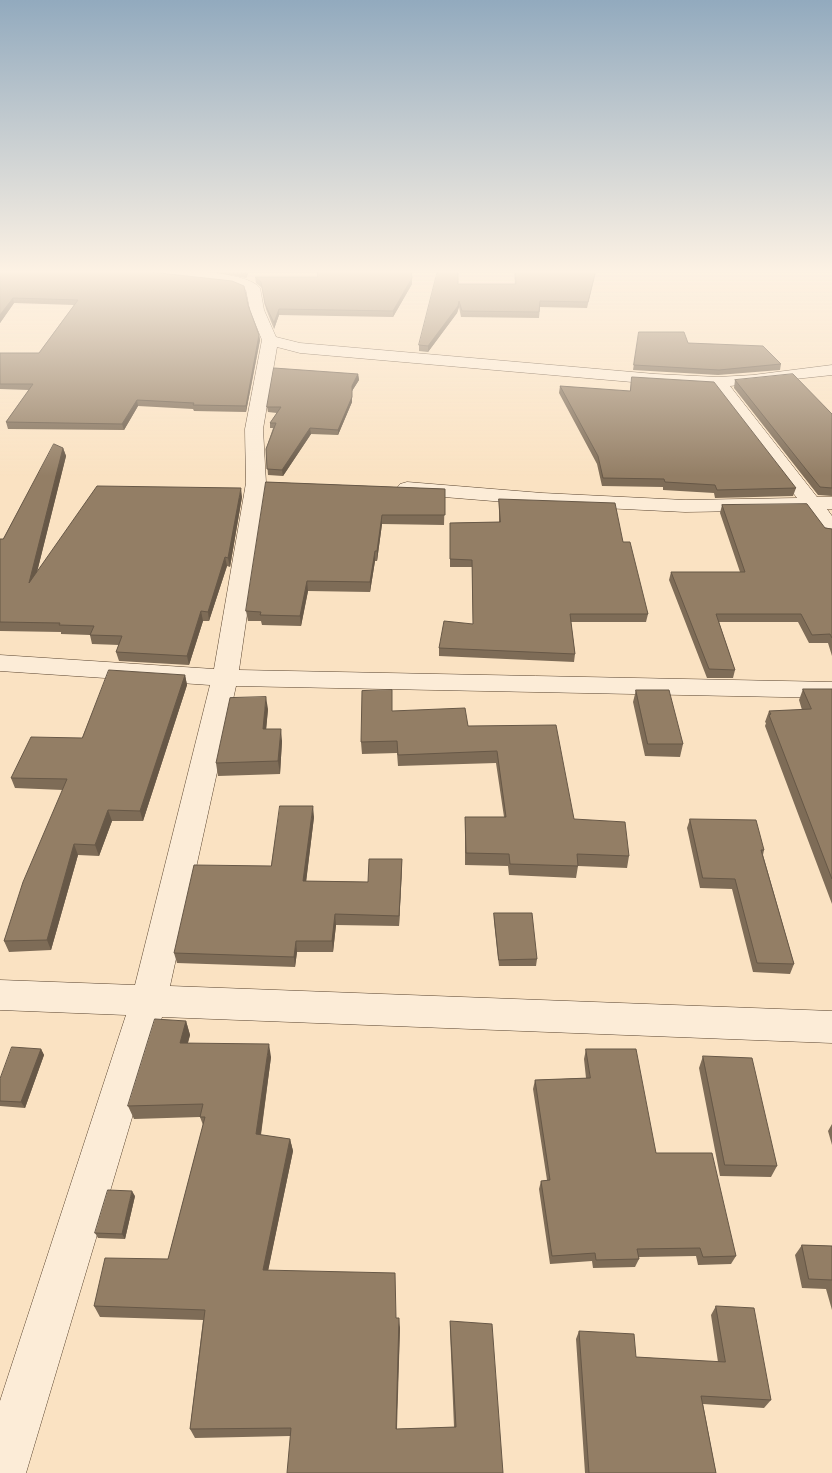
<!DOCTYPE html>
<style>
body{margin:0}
canvas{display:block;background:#fae2c2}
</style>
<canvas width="832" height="1473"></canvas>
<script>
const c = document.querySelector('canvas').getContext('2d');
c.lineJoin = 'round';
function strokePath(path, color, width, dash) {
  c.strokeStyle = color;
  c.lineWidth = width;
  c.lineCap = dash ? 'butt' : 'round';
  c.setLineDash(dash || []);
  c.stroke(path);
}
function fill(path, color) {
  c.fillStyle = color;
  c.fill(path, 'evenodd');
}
const minor = new Path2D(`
 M136,270C158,267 247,270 260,288L264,310L276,337L300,343L655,374L718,377L753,375L832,365V375L730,386L817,497H832V509H827L832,516V536L824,535L806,510L685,512L542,505L407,494L400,492L397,488L400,484L407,482L542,493L685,500L797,498L713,387L655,384L300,353L277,347L263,429L266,483L239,670L832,682V698L236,686L170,986L832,1011V1043L162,1017L26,1473H0V1401L126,1015L0,1010V980L135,985L210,685L0,671V655L214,669L246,483L245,429L262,340L250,310L246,290L233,284L143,274Z`);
strokePath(minor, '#5a4530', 1);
fill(minor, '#fcecd7');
fill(new Path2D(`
 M0,270L142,271L248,305L259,335L260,340L246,412L194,411L193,409L138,406L124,430L8,429L6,422L29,390L0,389V353H39L74,305L14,303L0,323Z
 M203,270H250L246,278Z
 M514,270H596L587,308L540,307L539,318L461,317L459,307L457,313L428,352L419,351V345L458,284H515Z
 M255,277L412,278V284L393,317L279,315L274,329L266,309L262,288L256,283Z
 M639,332L688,343L781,364L780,370L718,375L633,370Z
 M358,374L359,380L352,391V402L338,435L311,434L283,476L268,475L266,449L273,428H270V423L277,413L268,412L267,407Z
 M735,380L832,414V496L818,495L734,388Z
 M560,386L796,488L793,496L715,498L714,493L663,490V487L602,486L597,464L559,393Z
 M63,448L66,456L37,572L242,497L230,567L227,566L209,621H203L189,665L119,661L116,652L119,645L92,644L90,635L61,634V632L0,631V539H3Z
 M266,482L445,489L444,525L382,524L377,561H375L370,592L308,591L301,626L262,625L261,621H248L246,611Z
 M499,499L623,542L648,614L646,622H571L575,654L574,662L439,656V648L473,624L472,567H450V523L499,522Z
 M722,505L832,529V656L828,643H809L798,622H719L735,670L733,678H707L669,580L671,572H740L720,513Z
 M185,675L187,685L143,821H112L99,856L78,855L51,950L9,952L4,941L63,790L15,788L11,778L82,738Z
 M803,689H832V904L765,726L766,723L765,722L769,711L802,710L799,700Z
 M636,690L683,744L680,757L645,756L633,702Z
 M268,709L266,729L282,741L280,774L218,776L216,763Z
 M392,711L468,726L574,819L629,856L627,868L578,866L576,878L509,875L508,866L465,865V817H504L496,763L398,766L397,753L362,754L361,742Z
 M314,817L306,881L368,882L402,859L399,926L336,925L333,952H297L295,967L177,963L174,953L271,866Z
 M690,819L764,850L763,855L794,964L790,974L753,972L732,889L700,888L687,828Z
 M494,913L537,959L536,966H499L494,920Z
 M186,1021L190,1035L188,1043L271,1057L261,1135L290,1139L293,1151L268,1270L396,1318L400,1328L397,1429L454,1427L450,1331V1321L503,1473L290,1436L195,1438L190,1429L203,1320L100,1317L94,1306L168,1259L203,1125L200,1117L134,1119L128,1106Z
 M41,1049L44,1055L25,1108L0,1106V1079Z
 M586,1049L656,1153L736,1256L731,1264L698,1265L696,1256L639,1257V1259L635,1267L593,1268L592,1261L550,1264L539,1189L541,1181L547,1180L533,1089L535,1080L586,1078L584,1059Z
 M703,1056L777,1166L771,1177L720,1176L699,1068Z
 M832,1124V1145L828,1131Z
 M135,1196L125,1239L98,1238L95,1233Z
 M802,1245L832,1246V1310L826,1289L802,1288L795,1255Z
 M716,1306L771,1400L764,1408L703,1404L716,1473H585L576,1339L579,1331L636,1357L718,1362L711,1315Z`), '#7e6c57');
fill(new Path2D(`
 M247,270H250L246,278L245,273Z
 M412,278V284L393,317V311Z
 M13,298L14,303L0,323V315Z
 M459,301V307L457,313L428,352V346Z
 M279,309V315L274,329V323Z
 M259,335L260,340L246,412V406Z
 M358,374L359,380L352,391V402L338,435V430L352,386Z
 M137,400L138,406L124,430L122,424Z
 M310,428L311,434L283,476L282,470Z
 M63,448L66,456L32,592L29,583Z
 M241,488L242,497L230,567L228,558Z
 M382,515V524L377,561V551Z
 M375,551V561L370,592V582Z
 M225,557L227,566L209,621L208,612Z
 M307,581L308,591L301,626L300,616Z
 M201,611L203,621L189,665L187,656Z
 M185,675L187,685L143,821L140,811Z
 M266,697L268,709L265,742L263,729Z
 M281,729L282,741L280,774L278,761Z
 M313,806L314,817L305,891L303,881Z
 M108,810L112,821L99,856L95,845Z
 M74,844L78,855L51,950L47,940Z
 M402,859V870L399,926V916Z
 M335,914L336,925L333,952L332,941Z
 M296,941L297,952L295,967L294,957Z
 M186,1021L190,1035L184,1056L180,1043Z
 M269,1044L271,1057L259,1147L256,1134Z
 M41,1049L44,1055L25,1108L21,1102Z
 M290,1139L293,1151L266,1281L263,1270Z
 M132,1191L135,1196L125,1239L122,1234Z
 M399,1318L400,1328L396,1437V1429Z`), '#675847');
const building = new Path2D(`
 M0,270H140L142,271L232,281L244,286L248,305L259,335L246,406L193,405L194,403L137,400L122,424L6,422L33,384H0V353H39L78,300L13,298L0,315Z
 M228,270H247L245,273Z
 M318,270H411L412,278L393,311L279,309L274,323L265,304L261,282L255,277H317Z
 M438,270H458V284H516L515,270H596L588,302L540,301L539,312L462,311L459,301L458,306L428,346L419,345Z
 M639,332H684L688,343L763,346L781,364L719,370L634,365Z
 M274,368L358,374L352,386V397L338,430L310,428L282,470L267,469L266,449L276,423H270L281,407H267Z
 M793,374L832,414V488L820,487L735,380Z
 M632,377L714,382L796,488L717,490L715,485L665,482L664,479L603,478L598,456L560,386L630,391Z
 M54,444L63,448L29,583L97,486L241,488L228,558L225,557L208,612L201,611L187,656L116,652L122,636L90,635L94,626L59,625L60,623L0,622V539H3Z
 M266,482L445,489V515H382L377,551H375L370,582L307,581L300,616L260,615L261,612L246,611Z
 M499,499L615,503L623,542H630L648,614H570L575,654L439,648L444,621L473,624L472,560L450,559V523L500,522Z
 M807,504L825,528L832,529V638L830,634L812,635L801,614H716L735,670L709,669L671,572H745L722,505Z
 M109,670L185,675L140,811L108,810L95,845L74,844L47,940L4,941L23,882L67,779L11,778L31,737L82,738Z
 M803,689H832V879L769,715L771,714L769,711L811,709Z
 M392,690V711L465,708L468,726L556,725L574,819L625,822L629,856L577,854L578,866L510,864L509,854L466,853L465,817H506L497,751L398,755L397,741L361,742L362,691Z
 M636,690H669L683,744H648Z
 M266,697L263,729H281L278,761L216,763L230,698Z
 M280,806H313L303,881L368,882L369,859H402L399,916L335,914L332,941H296L294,957L174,953L194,865L271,866Z
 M690,819L756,820L764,850H761L794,964L757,963L735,879L703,878Z
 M494,913H532L537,959L499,960Z
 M155,1019L186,1021L180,1043L269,1044L256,1134L290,1139L263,1270L395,1273L396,1318H399L396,1429L456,1427L450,1321L492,1324L503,1473H287L291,1428L190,1429L205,1310L94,1306L105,1258L168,1259L205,1117H200L203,1104L128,1106Z
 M12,1047L41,1049L21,1102L0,1101V1079Z
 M586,1049H636L656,1153H712L736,1256L703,1257L700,1248L637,1249L639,1259L596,1260L595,1253L552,1256L541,1181L550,1180L535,1080L590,1078Z
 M703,1056L752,1058L777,1166L725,1165Z
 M108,1190L132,1191L122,1234L95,1233Z
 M802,1245L832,1246V1280L809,1279Z
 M716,1306L754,1308L771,1400L701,1396L716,1473H589L579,1331L634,1334L636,1357L725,1362Z`);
fill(building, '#937e65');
strokePath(building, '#675847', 1);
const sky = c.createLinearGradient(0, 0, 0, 476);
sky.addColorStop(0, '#92aabe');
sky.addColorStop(0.57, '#fdf2e4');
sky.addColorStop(1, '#fdf2e400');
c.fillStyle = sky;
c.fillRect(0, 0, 832, 476);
</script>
